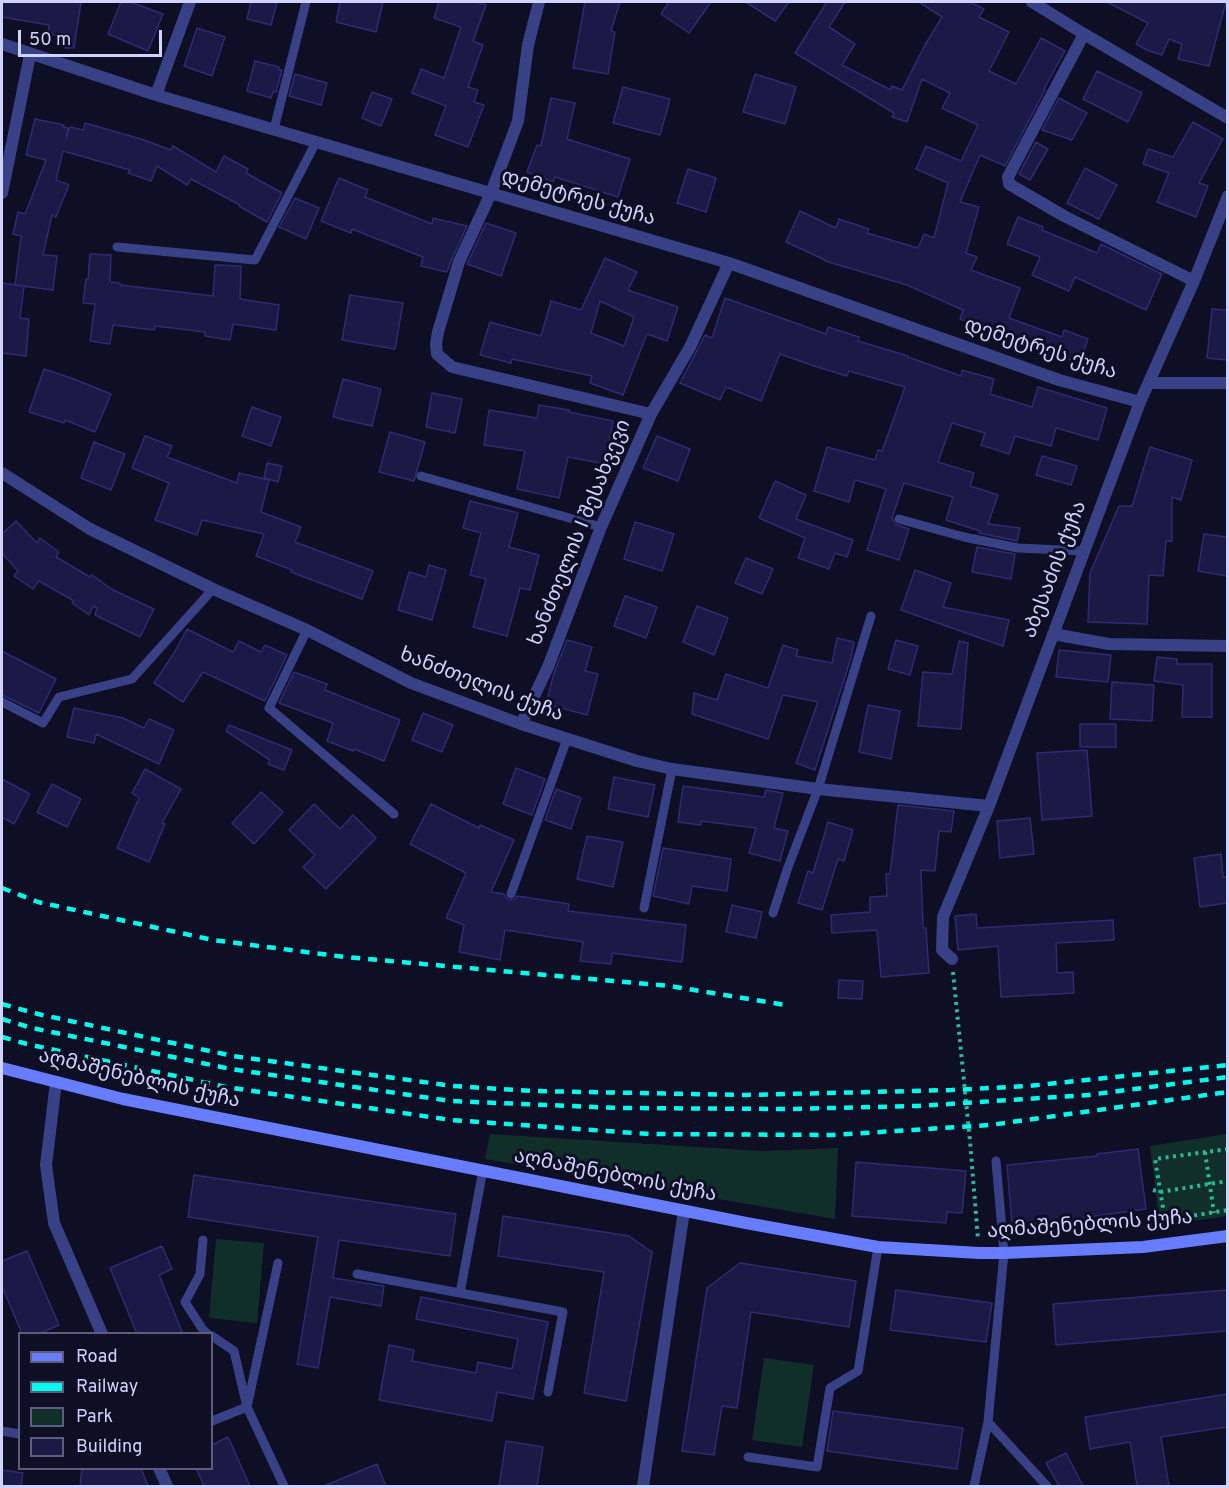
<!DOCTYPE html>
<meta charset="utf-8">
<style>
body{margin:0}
#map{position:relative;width:1229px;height:1488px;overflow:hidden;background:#0e0e25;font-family:Overpass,sans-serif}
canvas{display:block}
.frame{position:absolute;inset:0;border:3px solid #d1d3ff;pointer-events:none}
.legend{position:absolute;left:18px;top:1332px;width:195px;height:138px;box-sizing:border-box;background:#0e0e25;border:2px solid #5c5d7c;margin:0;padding:8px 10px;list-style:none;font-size:18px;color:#d1d3ff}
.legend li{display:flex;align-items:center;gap:12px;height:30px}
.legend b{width:30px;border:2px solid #5c5d7c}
.scale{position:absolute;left:18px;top:30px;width:144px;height:27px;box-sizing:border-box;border:3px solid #d1d3ff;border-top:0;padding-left:8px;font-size:18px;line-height:21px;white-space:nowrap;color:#d1d3ff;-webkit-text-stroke:4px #0e0e25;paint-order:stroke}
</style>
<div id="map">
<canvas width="1229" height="1488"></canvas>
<div class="frame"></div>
<ul class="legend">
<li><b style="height:8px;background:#687cff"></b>Road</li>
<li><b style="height:8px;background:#00fced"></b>Railway</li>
<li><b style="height:16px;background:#112f29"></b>Park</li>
<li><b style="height:16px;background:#1b1946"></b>Building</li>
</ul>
<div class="scale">50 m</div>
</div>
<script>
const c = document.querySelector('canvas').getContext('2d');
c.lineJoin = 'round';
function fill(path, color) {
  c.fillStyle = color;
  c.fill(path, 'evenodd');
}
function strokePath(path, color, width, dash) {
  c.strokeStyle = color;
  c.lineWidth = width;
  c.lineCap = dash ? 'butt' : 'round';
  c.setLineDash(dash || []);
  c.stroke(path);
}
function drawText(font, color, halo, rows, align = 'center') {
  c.font = font + ' Overpass,"Noto Sans Georgian",sans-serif';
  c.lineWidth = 6;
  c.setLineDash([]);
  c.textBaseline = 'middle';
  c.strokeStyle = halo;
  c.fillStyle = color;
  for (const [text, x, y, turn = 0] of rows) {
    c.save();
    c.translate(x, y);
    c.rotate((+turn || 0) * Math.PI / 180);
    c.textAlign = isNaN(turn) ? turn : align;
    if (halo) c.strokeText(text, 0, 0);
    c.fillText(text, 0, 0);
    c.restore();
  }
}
fill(new Path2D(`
 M490,1134L763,1151L838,1148L835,1219L485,1159Z
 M1227,1134V1216L1160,1226L1150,1146Z
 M216,1239L264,1243L257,1323L209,1318Z
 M764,1358L814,1365L802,1447L752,1440Z`), '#112f29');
const building = new Path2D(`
 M2,2H81L74,48H65V36L48,34L49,25L2,17Z
 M121,2H130L163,14L148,51L108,34Z
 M251,2H277L271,25L247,19Z
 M340,2H383L376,32L336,22Z
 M439,2H475L486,5L473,41L483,45L468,87L478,90L474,102L484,105L468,147L435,135L446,106L412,93L421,69L444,78L461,27L434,18Z
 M585,2H620L611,31L615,32L608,74L573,68Z
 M669,2H711L689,33L661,14Z
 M746,2H789L775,21Z
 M827,2H845L829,27L855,44L842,65L891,90L892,86L902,90L925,45L942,17L919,2H970L984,9L979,17L1009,32L989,71L1016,84L1041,38L1065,51L1044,89L1045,90L1005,166L980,155L960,202L979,207L966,253L977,257L971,270L1020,288L1009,318L1062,337L1064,330L1088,339L1079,363L960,319L963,310L907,285L825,261V260L786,242L800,211L836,228L839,219L869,229L867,233L918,248L924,234L934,238L948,183L916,169L926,146L961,161L978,125L942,108L950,93L922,79L907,122L892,117L894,113L795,53Z
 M1107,2H1226L1209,66L1178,59L1182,44L1169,39L1162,55L1149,51L1136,44L1148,23Z
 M197,28L225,37L212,76L184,66Z
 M255,61L279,67V70H282L276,92H273L271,98L247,91Z
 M1097,71L1142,93L1128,122L1083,99Z
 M295,74L327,83L321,105L289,96Z
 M755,74L796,87L785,124L743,112Z
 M623,87L670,99L660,135L613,123Z
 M372,92L392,99L381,126L362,118Z
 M551,98L575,103L567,139L630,159L618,197L555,177L553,182L527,172L537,145L541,146Z
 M1059,98L1087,113L1072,140L1042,130Z
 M35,119L64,125L63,127L68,128L66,138L70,127L83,130L85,123L141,139L171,150L173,146L216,172L224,156L248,169L246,173L282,193L267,222L239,206L240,205L191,179L187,185L157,166L151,181L128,173L130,170L63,151L56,180L69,185L56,217L52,215L43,255L57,256L53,290L15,285L21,236L13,234L18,212L25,214L46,160L26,155Z
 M1193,122L1223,139L1199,183L1208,186L1196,217L1157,202L1169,173L1143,164L1148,149L1173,157Z
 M1036,142L1048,149L1030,180L1019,174Z
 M1085,168L1117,185L1099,219L1067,203Z
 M688,169L716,178L706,212L677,203Z
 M339,178L368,190L365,197L432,224L433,218L467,226L452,259L447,272L421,266L423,257L352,229L351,233L321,221Z
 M295,198L319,208L306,239L279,227Z
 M1018,217L1043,227L1042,230L1097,253L1101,244L1162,274L1146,310L1075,277L1069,291L1032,275L1040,257L1007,244Z
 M486,223L516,233L501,276L467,264Z
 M90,254L111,255L110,282L120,283V285L213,296L215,265L241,266L240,299L279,305L276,330L233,324L230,340L205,336V332L155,326L154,330L113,325L110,344L90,341L95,304L83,303L86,279H88Z
 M605,258L637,272L628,290L678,307L667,341L647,334L623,395L590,383L592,376L512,359L511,363L480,355L490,322L541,336L551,301L581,310ZM600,301L634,317L624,346L591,333Z
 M2,283L24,286L20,318L29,319L26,356L2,353Z
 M350,295L403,303L395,349L342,340Z
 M725,298L826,334L828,327L859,337L858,341L908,356V357L961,376L962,370L994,379L990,394L1032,407L1038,387L1107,408L1098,440L1056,428L1051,446L1015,436L1009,454L981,445L985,433L952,423L938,462L974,473L970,486L998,495L988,524L1020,528L1017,541L979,533L980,531L946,520L953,497L904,483L892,518L895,524L909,529L899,560L867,550L886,489L855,480L849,502L814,491L827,447L875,460L878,450L882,451L905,387L849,371L847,376L814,366L780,354L761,401L726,387L720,400L680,383L705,335L712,338Z
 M1212,309L1227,310V360L1207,358Z
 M44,369L74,379L111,394L95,432L65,420L64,423L29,412Z
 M343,379L381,389L372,426L333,417Z
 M432,393L462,399L455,433L426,427Z
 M539,405L569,410V412L613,421L605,464L568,457L559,498L517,489L525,451L484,445L489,410L537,418Z
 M252,407L281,417L271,446L242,436Z
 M390,432L425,442L414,481L379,472Z
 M145,436L172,446L167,457L237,483L239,473L269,480L261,512L301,527L295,542L373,571L362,599L291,572L292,570L256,556L264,534L202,520L197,535L155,520L169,483L132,468Z
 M657,436L690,449L678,481L643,468Z
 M94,442L125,454L111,490L81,478Z
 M1150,447L1192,460L1181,500L1172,497V541H1166L1163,576L1149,575L1147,624L1088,622L1090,573L1119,506H1132Z
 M1042,456L1077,466L1071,485L1036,475Z
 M267,463L282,466L278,482L264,478Z
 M775,481L806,495L796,519L853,540L847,557L835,553L829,569L798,558L805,538L759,518Z
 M470,501L518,513L509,547L539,555L530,590L520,588L507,636L473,627L486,579L470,575L481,533L463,528Z
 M16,521L37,543L40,538L59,552L56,557L90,577L92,575L113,590L154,609L140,637L95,615L97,608L93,606L89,615L72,603L74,601L39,581L33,589L14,576L18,571L2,553V534Z
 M635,522L674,534L662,571L624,559Z
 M1204,534L1227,537V576L1198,571Z
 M977,547L1015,554L1011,579L972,572Z
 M746,558L773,569L762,594L735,583Z
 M429,565L446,570L432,620L398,610L409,572L426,577Z
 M915,570L951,583L943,607L1009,620L1003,646L901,610Z
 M625,596L657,607L646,638L614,626Z
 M697,606L728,618L714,655L683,642Z
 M187,629L233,652L239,641L261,652L265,645L287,655L265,701L203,672L183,702L154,683L174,653Z
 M837,638L854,642L851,658L815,770L796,763L818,702L783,695L768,739L692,714L694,693L717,700L726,674L768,688L783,645L798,650L796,656L832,663Z
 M567,640L592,647L585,671L598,674L587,715L546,704L554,673Z
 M896,640L918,646L910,675L888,669Z
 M959,641L968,643L961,729L918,726L923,672L952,674Z
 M1059,650L1111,655L1108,682L1056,677Z
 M2,651L56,679L39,713L2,695Z
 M1157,657L1177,659V664H1212V717H1182L1183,685L1154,681Z
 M294,672L327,684L325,690L400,720L384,761L354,749L353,751L327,741L333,723L279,703Z
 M1112,682L1154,685L1152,721L1110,719Z
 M868,705L900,711L891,759L859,752Z
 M74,708L123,718L144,728L149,719L174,730L159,764L96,734L94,743L67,737Z
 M423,713L453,725L442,752L412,740Z
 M1080,724H1116V747H1080Z
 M229,725L292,750L284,770L268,764L270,760L226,731Z
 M1087,750L1092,816L1042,820L1037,753Z
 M516,768L545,779L532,815L503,804Z
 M145,769L181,789L162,823L165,824L149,862L117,848L139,798L132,793Z
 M614,777L655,785L648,817L608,809Z
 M2,779L30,794L14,824L2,817Z
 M52,784L81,799L67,827L37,812Z
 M683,786L764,797L766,790L783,793L774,828L788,831L780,861L749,853L756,828L701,821V825L678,822Z
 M556,789L581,798L571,829L545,820Z
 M261,792L283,812L254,844L232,823Z
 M314,804L340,829L353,815L376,838L326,889L303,867L315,855L289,830Z
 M431,804L479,828L480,825L514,840L491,892L504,894L506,898L509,900L515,899L517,896L569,904L568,911L686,925L682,962L612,953L611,964L580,961L583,942L505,930L500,960L459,952L464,925L446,918L466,873L410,844Z
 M898,805L954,811L951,832L939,831L935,871L921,870L923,928H926L929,973L881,977L877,930L832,933L831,915L870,912V897L887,896L886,874H890Z
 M1030,818L1034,854L1000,858L997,821Z
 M828,822L853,830L844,861L838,859L822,910L798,903L808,871L813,873Z
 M587,836L623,842L613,887L577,879Z
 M663,848L731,859L727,891L692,886L689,904L653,896Z
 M1221,854L1223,877H1227V903L1200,907L1194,858Z
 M732,905L762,912L756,938L726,932Z
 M976,914L977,928L1113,920L1114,940L1056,943L1057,973L1073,972L1074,993L1001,997L998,946L958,950L955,916Z
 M839,980L863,981L862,999L838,998Z
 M1138,1149L1146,1209L1088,1217L1089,1218L1012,1225L1007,1165L1097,1156V1154Z
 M856,1162L966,1171L962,1213L947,1212L946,1223L852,1216Z
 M194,1175L456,1214L450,1256L339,1240L333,1278L384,1286L381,1306L330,1297L318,1368L297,1364L318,1237L188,1217Z
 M503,1216L629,1236L652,1252L626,1401L584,1393L604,1272L498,1256Z
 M162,1246L172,1269L159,1275L183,1334H137L110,1268Z
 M27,1251L59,1325L38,1334H22L2,1286V1261Z
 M740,1263L856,1281L849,1327L751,1312L737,1408L722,1406L714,1455L682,1451L707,1288Z
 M896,1290L992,1303L986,1342L890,1330Z
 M1227,1290V1331L1056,1345L1053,1304Z
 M421,1297L548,1322L533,1399L497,1392L492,1421L379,1400L389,1345L414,1350L412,1361L476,1373L478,1362L512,1369L518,1339L416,1319Z
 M1227,1394V1427L1161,1437L1169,1486H1137L1130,1442L1090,1449L1085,1417Z
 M833,1411L963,1428L957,1469L827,1451Z
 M228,1437L250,1486H204L196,1468H212V1445Z
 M506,1441L543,1447L537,1486H499Z
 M1066,1453L1083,1486H1059L1046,1463Z
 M377,1464L386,1486H324Z
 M82,1468H141L148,1486H80Z
 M2,1470L23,1473L21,1486H2Z`);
fill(building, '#1b1946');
strokePath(building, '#2e2b72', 1.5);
strokePath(new Path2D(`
 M953,972L970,1141L978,1239
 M1228,1149L1155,1159L1165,1220L1228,1210
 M1205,1152L1214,1213
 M1153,1190L1160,1192L1228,1181`), '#2cb89a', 4, [3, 4.5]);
strokePath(new Path2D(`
 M274,129L306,2
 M117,247L255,260L316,142
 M421,476L601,527
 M899,519L964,537L1018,548L1084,551
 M307,630L269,708L394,814
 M2,702L43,723L59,697L132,679L213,589
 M511,894L567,739
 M644,908L672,769
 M773,913L788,867L818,789L871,616
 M203,1240L200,1274L185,1302L203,1330L208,1334
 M357,1274L563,1312L548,1392
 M460,1293L483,1170
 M212,1336L234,1351L247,1407L284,1486
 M212,1421L247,1407L278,1263
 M988,1422L1047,1486
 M2,1431L20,1434
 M748,1457L817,1467L830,1388L858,1371L878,1247
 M974,1486L988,1422L1004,1253L996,1161`), '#384185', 9);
strokePath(new Path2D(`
 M539,2L528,45L518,121L491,193L459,262L438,332L436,344L437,354L452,367L651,414
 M1032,2L1084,34L1228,118
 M1084,34L1008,177L1009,184L1064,216L1194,281
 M2,44L156,95L729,263L1059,380L1140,402
 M156,95L190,2
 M2,193L30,55
 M1149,383H1228
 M2,473L90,529L213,589L307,630L411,683L521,724L637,761L672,769L818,789L989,806
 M1053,634L1109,644L1228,646
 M521,724L548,667L601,527L651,414L690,347L729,263
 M952,959L942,950L943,917L989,806L1140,402L1194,281L1228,196
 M643,1486L684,1211`), '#384185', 12);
strokePath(new Path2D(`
 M56,1082L46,1165L54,1223L102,1334
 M159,1468L167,1486`), '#384185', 12);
strokePath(new Path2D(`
 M2,1068L123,1099L746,1223L878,1247L979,1253H1004L1143,1247L1228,1236`), '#687cff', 12);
strokePath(new Path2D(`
 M2,888L38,902L213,940L345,957L670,986L786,1005
 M2,1004L38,1014L233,1056L453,1086L533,1091L745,1095L952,1090L1029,1086L1228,1065
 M2,1019L32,1028L231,1069L451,1101L619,1108L788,1109L917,1106L1088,1095L1228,1077
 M2,1037L27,1044L226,1087L451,1120L649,1134L833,1135L990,1125L1228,1092`), '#00fced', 4.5, [9, 8]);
drawText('20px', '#d1d3ff', '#0e0e25', [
 ["დემეტრეს ქუჩა",578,199,16],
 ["დემეტრეს ქუჩა",1040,350,18],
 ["ხანძთელის I შესახვევი",581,533,-68],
 ["აბესაძის ქუჩა",1056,570,-69],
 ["ხანძთელის ქუჩა",481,686,21],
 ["აღმაშენებლის ქუჩა",139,1080,13],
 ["აღმაშენებლის ქუჩა",615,1177,11],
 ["აღმაშენებლის ქუჩა",1090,1226,-4]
]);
</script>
